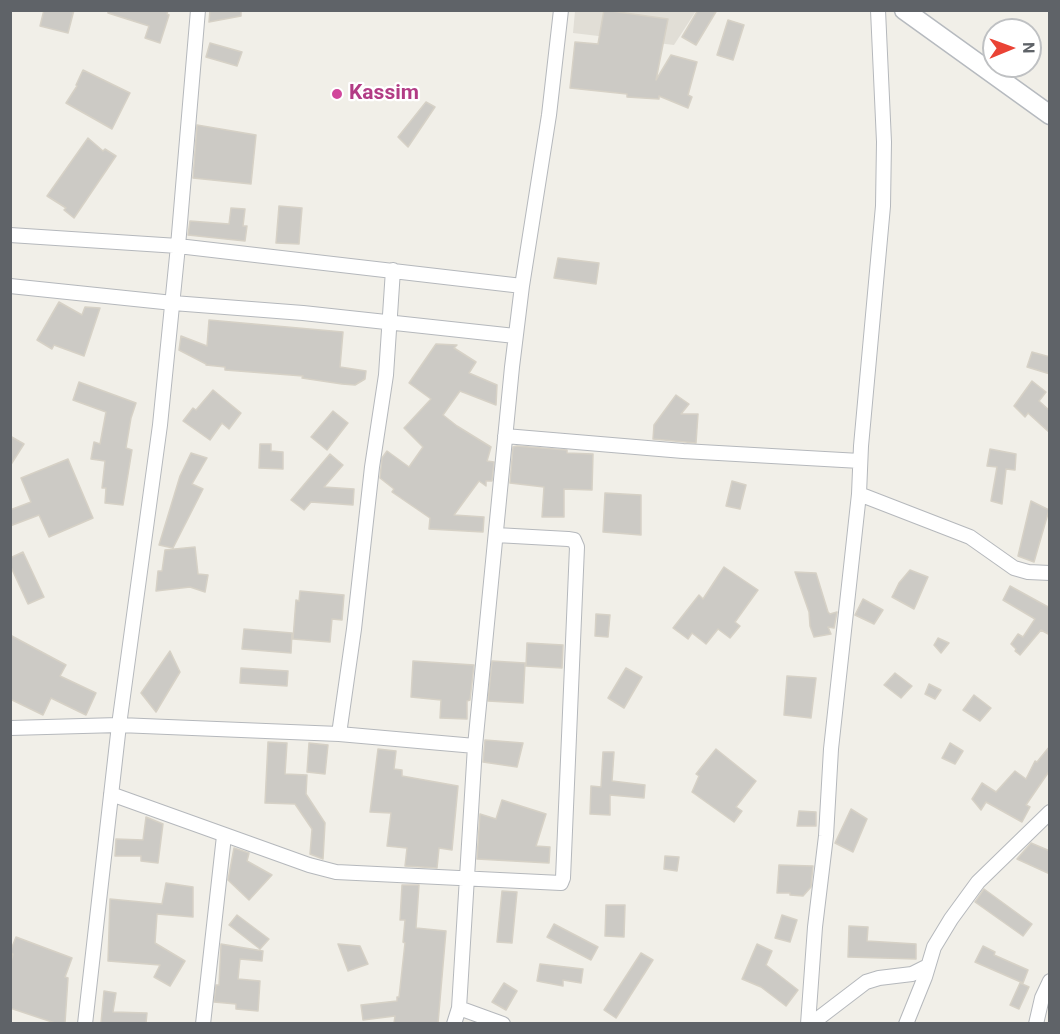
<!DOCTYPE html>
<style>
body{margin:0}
#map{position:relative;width:1060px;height:1034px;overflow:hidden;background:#f1efe8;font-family:Roboto,sans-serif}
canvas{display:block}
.frame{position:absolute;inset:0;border:12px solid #5f6368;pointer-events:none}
.north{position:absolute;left:982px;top:18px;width:60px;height:60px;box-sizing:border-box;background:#fff;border:2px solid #bfc1c3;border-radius:50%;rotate:89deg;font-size:16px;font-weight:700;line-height:24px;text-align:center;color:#5f6368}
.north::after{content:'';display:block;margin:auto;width:21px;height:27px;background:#ea4335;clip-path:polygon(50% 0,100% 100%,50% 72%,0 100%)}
</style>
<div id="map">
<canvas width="1060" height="1034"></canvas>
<div class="frame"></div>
<div class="north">N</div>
</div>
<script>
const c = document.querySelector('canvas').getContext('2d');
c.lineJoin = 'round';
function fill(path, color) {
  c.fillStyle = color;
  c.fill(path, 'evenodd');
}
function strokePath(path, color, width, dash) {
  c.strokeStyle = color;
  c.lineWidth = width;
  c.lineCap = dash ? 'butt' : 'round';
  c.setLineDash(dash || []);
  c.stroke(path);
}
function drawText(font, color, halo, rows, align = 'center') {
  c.font = font + ' Roboto,sans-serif';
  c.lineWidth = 4.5;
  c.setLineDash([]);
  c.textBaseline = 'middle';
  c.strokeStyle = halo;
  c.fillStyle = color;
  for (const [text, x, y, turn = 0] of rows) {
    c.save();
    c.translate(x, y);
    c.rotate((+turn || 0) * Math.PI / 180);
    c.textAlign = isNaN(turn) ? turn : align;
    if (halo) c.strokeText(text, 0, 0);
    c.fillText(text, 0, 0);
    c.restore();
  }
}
fill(new Path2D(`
 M575,11H696L674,45L573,33Z`), '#e1ded6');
const building = new Path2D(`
 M44,10H74L68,33L40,26Z
 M108,10H168L167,14L169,15L160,43L145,38L149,26L108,13Z
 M210,10H241V16L209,22Z
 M604,10L668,19L656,80L671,55L697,62L688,95L692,97L688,108L659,96V99L627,97V94L570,88L575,42L598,44Z
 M698,10H717L696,45L682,37Z
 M728,20L744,25L733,60L717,55Z
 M210,43L242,52L237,66L206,57Z
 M83,70L130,93L112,129L66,103L77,86L76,85Z
 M426,102L435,107L408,147L398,137Z
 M197,125L256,135L251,184L193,178Z
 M88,138L103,151L105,149L116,156L74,218L64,210L66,208L47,196Z
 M279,206L302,208L299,244L276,243Z
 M231,208L245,209L243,226H247L245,241L188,235L190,221L229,224Z
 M558,258L599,263L596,284L554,278Z
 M59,302L82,315L85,307L100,308L84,356L54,345L52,349L37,340Z
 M209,320L343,332L340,367L366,371L365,379L355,385L342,384L302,378L303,376L225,370V367L206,365V364L179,350L181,336L207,346Z
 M436,344L457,345L454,348L476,362L469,373L497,385L496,405L460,391L443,415L457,426L491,447L487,461L494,462L492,481H486V486L479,481L454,515L484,517L483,532L429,529L430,518L392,492L394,489L380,478L382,458L387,451L409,467L423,447L404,428L431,399L409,383Z
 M1032,352L1050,357V374L1027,367Z
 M1032,381L1046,392L1039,401L1050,411V433L1028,413L1025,417L1014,406Z
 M79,382L136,403L131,418L126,448L132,450L123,505L105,503L106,488H102L105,461L91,459L94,442L100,444L106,412L73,400Z
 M213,390L241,413L229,429L222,423L210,440L183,421L193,408L196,410Z
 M676,395L689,404L681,414H698L696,443L653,439L654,425Z
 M333,411L348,423L327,450L311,437Z
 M10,436L24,444L10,466Z
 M260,444H271V451L283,452V469L259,468Z
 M517,446L567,450V453L593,454L592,490L564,489V517H542L544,487L510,483L513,447Z
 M990,449L1016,454L1015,470L1006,469L1002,504L991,501L997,467L987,466Z
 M191,453L207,458L192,484L203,489L173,548L159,545L180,476Z
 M330,454L343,465L324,487L354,489L353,505L311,502L304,510L291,500Z
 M68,459L93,518L49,537L39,515L10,526V510L31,502L21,478Z
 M732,481L746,485L740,509L726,506Z
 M605,493L641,495V535L603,532Z
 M1031,501L1049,510L1034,562L1018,556Z
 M195,547L198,574L208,575L205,592L190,587L156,591L158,571H162L165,550Z
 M23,552L44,597L28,604L10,565V558Z
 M724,567L758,590L735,622L740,626L730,638L718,629L706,644L692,633L688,639L673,628L699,595L703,599Z
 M910,570L928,577L914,609L892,597L899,583Z
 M795,572L816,573L828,612L830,614L837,612L834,628L828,627L831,634L814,637L810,626L809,612Z
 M1010,586L1050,608V635L1041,630L1020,655L1015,651L1016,649L1011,644L1018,634L1023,637L1035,619L1003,600Z
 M300,591L344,595L342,620L332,619L330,642L293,639L296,600L299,601Z
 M863,599L883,610L874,624L855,615Z
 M596,614L610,615L608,637L595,636Z
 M244,629L292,633L291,653L242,649Z
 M10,635L66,665L60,676L96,693L86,715L51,698L43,715L10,699Z
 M938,638L949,643L941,653L934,645Z
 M527,643L563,645L562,668L526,666Z
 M170,651L180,672L156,712L141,693Z
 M413,661L474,665L470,700L467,701V719L440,718L441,700L411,697Z
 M492,661L525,663L523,703L488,701Z
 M241,668L288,671L287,686L240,683Z
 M626,668L642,677L624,708L608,698Z
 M895,673L912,686L901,698L884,685Z
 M787,676L816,678L811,718L784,715Z
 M929,684L941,690L935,699L925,694Z
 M974,695L991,708L980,721L963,710Z
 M485,740L523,743L517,767L483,762Z
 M268,742L287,743L285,774L307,775L306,794L325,823L323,859L310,854L312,829L295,804L265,803Z
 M309,743L328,745L325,774L307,772Z
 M950,743L963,751L955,764L942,758Z
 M1050,746V770L1026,805L1030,807L1022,822L986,802L981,810L972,799L982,783L996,792L1015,771L1026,779L1035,761L1037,762Z
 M378,749L396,751L394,769L402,770V776L458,786L452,850L439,848L437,868L405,866L407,848L387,846L391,813L370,812Z
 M716,749L756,781L736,807L742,811L734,822L692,792L699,776L696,774Z
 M603,752H614L612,781L645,785L644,798L610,795V815L590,814L591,786L601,787Z
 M502,800L546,814L536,846L550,847L549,863L477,859L480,814L496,819Z
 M851,809L867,819L853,852L835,843Z
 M799,811L816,812V826H797Z
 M146,817L163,824L158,863L141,861V856H115L116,839L143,840Z
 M1031,843L1050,851V874L1017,859Z
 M234,848L249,853L247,861L272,875L249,900L228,880Z
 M665,856L679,857L677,871L664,869Z
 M779,865L813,866L811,887L803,896L790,895V893H777Z
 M166,883L193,887V917L157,914L155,943L185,961L170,986L154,977L160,965L108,961L110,899L162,904Z
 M402,885H419L416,928L446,931L438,1023H394L395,1016L363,1020L361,1005L397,1001V997H399L405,943L403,942L405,920H400Z
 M984,889L1032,924L1023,936L975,902Z
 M502,891L517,892L512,943L497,942Z
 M606,905H625L624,937L605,936Z
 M237,915L269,939L260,949L229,925Z
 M782,915L797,920L790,942L775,938Z
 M554,924L598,947L591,960L547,937Z
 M849,926L868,927L867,941L916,944V959L848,957Z
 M16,937L72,958L65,977L68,978L65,1023H55L10,1008V966L13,954L10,952Z
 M221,944L263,951L262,961L240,959L238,979L260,981L258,1011L236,1009V1004L214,1002L216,985H219Z
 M338,944L360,946L368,964L348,971Z
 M757,944L772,951L766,965L798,990L786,1006L761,987L742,979Z
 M983,946L995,952L994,955L1028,970L1023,983L975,962Z
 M641,953L653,960L616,1018L604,1010Z
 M540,964L583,969L581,983L563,980V986L537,981Z
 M504,983L517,991L506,1010L492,1002Z
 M1020,983L1029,987L1019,1009L1010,1005Z
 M104,991L116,993L113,1012L147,1013L146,1023H101Z`);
fill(building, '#cccac5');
strokePath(building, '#d6d1c6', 1.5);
const street = new Path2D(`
 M10,235L178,246L522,286
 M10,286L173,303L303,313L515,336
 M505,436L683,451L860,461
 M859,494L970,537L1014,568L1028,572L1050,573
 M10,728L119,725L339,734L354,629L372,467L386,375L393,270
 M339,734L475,746
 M111,794L309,865L336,872L561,883L563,878L577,547L574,540L568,539L496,535
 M459,1008L503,1024
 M85,1024L119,725L160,425L178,246L198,10
 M203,1024L224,836
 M454,1024L459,1008L475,746L512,367L522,286L549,115L561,10
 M808,1024L815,927L826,836L831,749L859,494L861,446L883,206L884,142L878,10
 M811,1024L866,982L879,978L912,974L928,966
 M906,1024L925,977L934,947L951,919L978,882L1050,812
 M1036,1024L1042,998L1050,981`);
const secondary = new Path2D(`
 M904,10L1050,115`);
strokePath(street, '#b5b8bc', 16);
strokePath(secondary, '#b6babf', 21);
strokePath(street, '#fff', 14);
strokePath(secondary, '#fff', 18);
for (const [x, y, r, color] of [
 [337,94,6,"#d1479c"]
]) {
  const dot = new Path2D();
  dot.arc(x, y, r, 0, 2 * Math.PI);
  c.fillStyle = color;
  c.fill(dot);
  strokePath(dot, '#fff', 2);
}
drawText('bold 21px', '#b23c85', '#fff', [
 ["Kassim",349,94]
], 'left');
</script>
